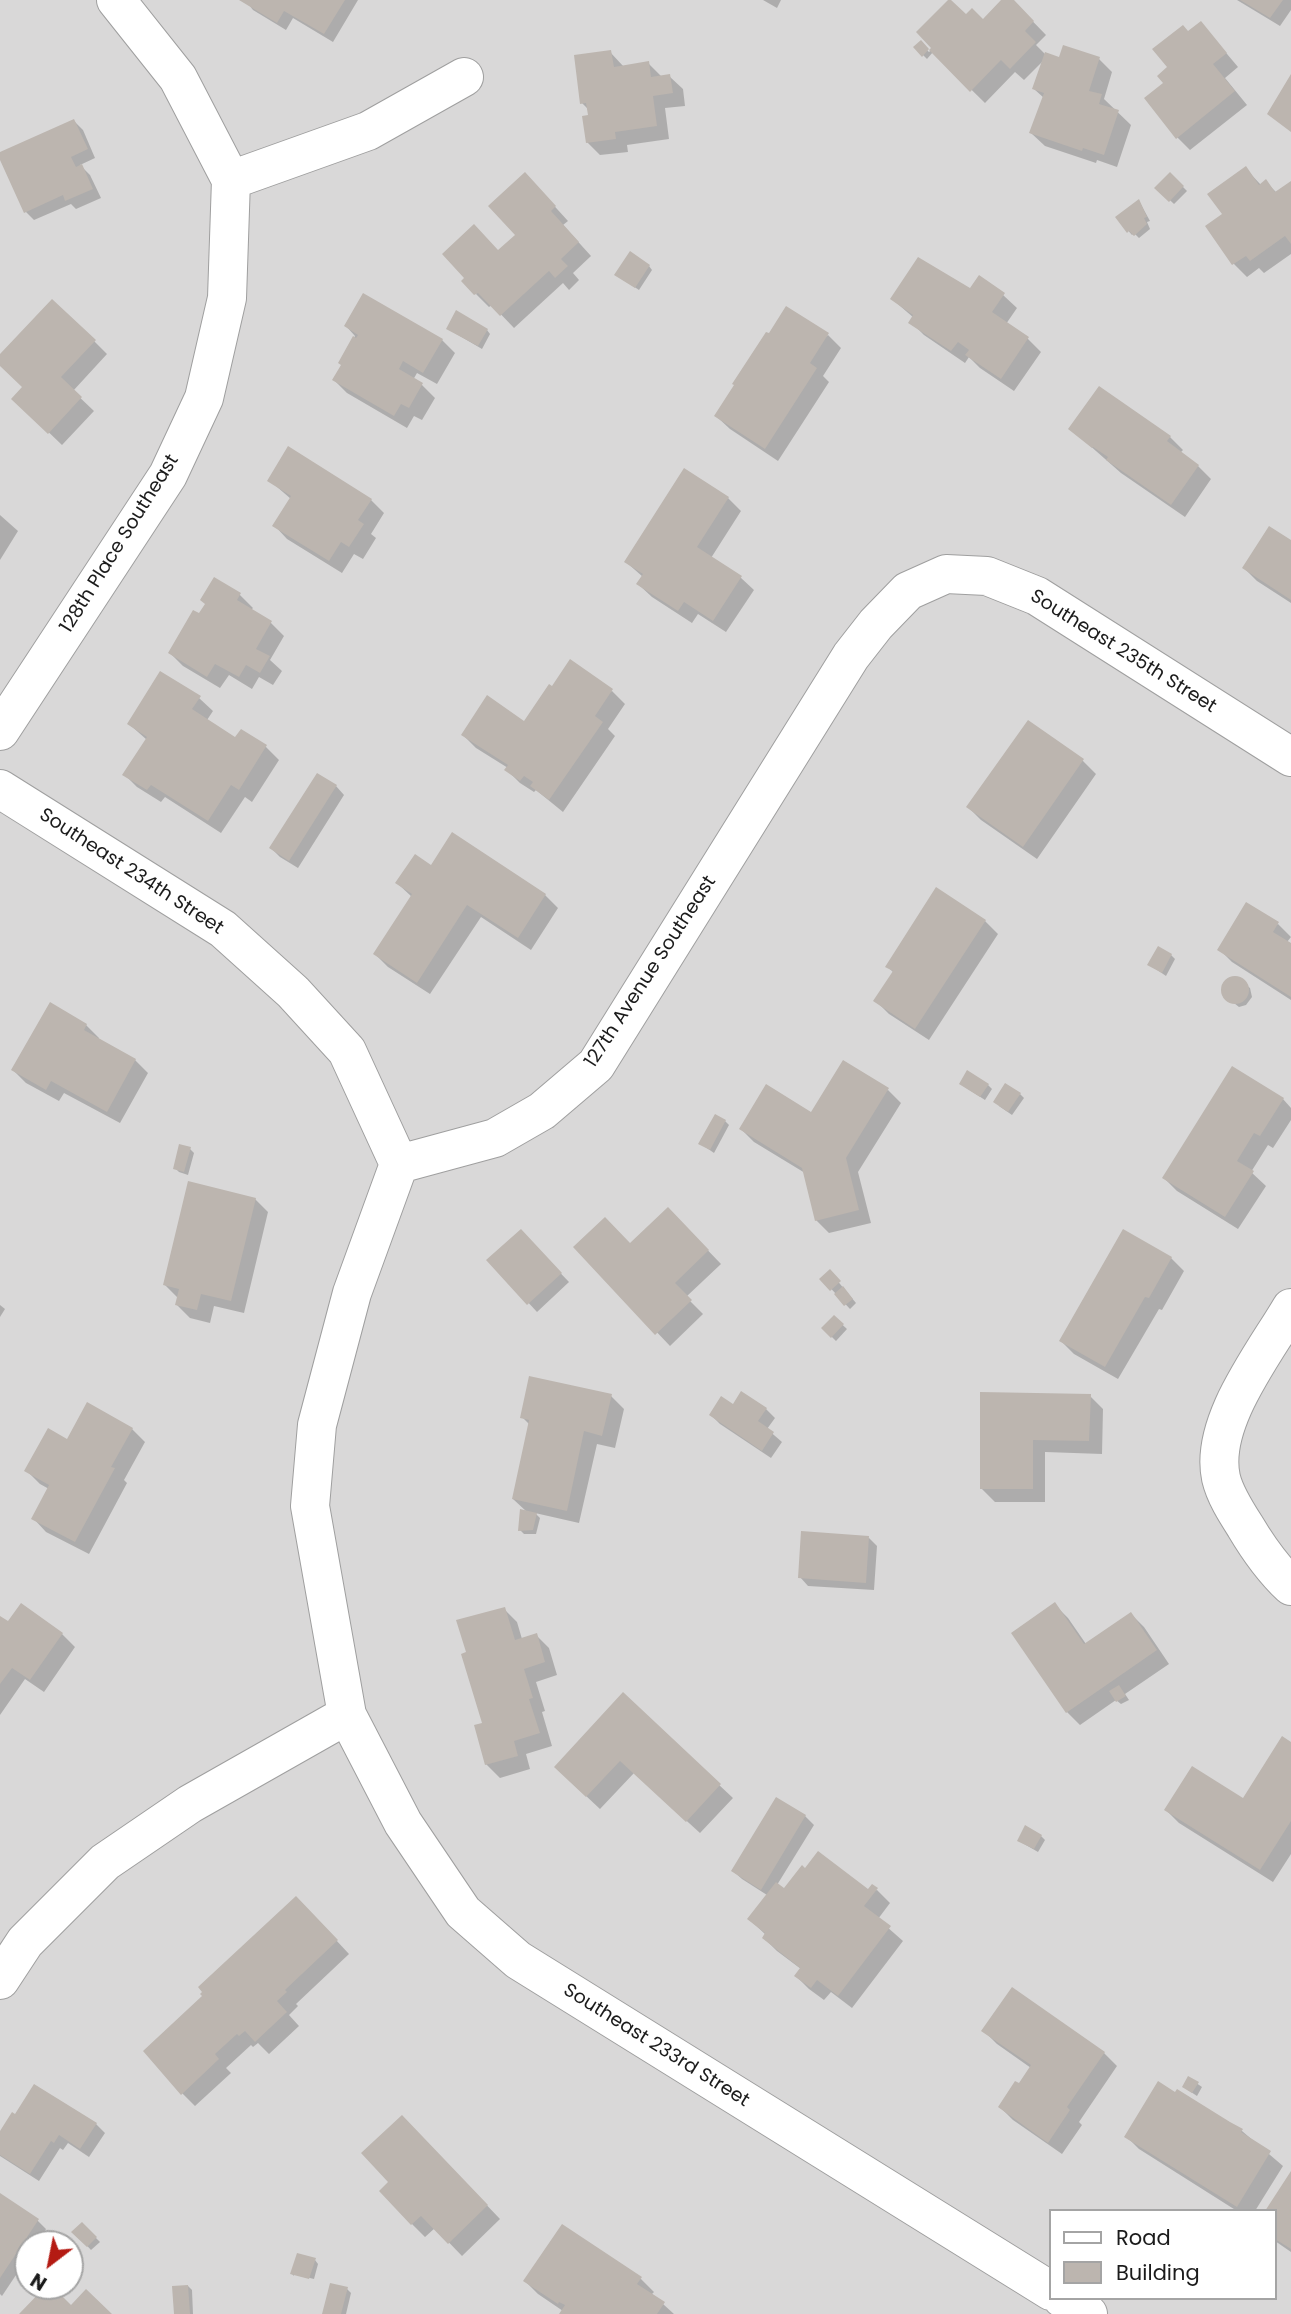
<!DOCTYPE html>
<style>
body{margin:0}
#map{position:relative;width:1291px;height:2314px;overflow:hidden;background:#ece9e2;font-family:Poppins,sans-serif}
canvas{display:block}
.legend{position:absolute;left:1049px;top:2209px;width:228px;height:91px;box-sizing:border-box;background:#fff;border:2px solid #a4a4a4;margin:0;padding:9px 12px;list-style:none;font-size:21px;color:#1b1b1b}
.legend li{display:flex;align-items:center;gap:14px;height:35px}
.legend b{width:35px;border:2px solid #a4a4a4}
.north{position:absolute;left:14px;top:2230px;width:70px;height:70px;box-sizing:border-box;background:#fff;border:2px solid #a4a4a4;border-radius:50%;rotate:212deg;font-size:19px;font-weight:700;line-height:28px;text-align:center;color:#1b1b1b}
.north::after{content:'';display:block;margin:auto;width:24px;height:32px;background:#b41b13;clip-path:polygon(50% 0,100% 100%,50% 72%,0 100%)}
</style>
<div id="map">
<canvas width="1291" height="2314"></canvas>
<ul class="legend">
<li><b style="height:9px;background:#fff"></b>Road</li>
<li><b style="height:19px;background:#bcb5af"></b>Building</li>
</ul>
<div class="north">N</div>
</div>
<script>
const c = document.querySelector('canvas').getContext('2d');
c.lineJoin = 'round';
function fill(path, color) {
  c.fillStyle = color;
  c.fill(path, 'evenodd');
}
function strokePath(path, color, width, dash) {
  c.strokeStyle = color;
  c.lineWidth = width;
  c.lineCap = dash ? 'butt' : 'round';
  c.setLineDash(dash || []);
  c.stroke(path);
}
function drawText(font, color, halo, rows, align = 'center') {
  c.font = font + ' Poppins,sans-serif';
  c.lineWidth = 6;
  c.setLineDash([]);
  c.textBaseline = 'middle';
  c.strokeStyle = halo;
  c.fillStyle = color;
  for (const [text, x, y, turn = 0] of rows) {
    c.save();
    c.translate(x, y);
    c.rotate((+turn || 0) * Math.PI / 180);
    c.textAlign = isNaN(turn) ? turn : align;
    if (halo) c.strokeText(text, 0, 0);
    c.fillText(text, 0, 0);
    c.restore();
  }
}
fill(new Path2D(`
 M0,0H1291V2314H0ZM1051,2211H1275V2298H1051ZM28,2244H70V2286H28Z`), '#d9d8d8');
fill(new Path2D(`
 M245,0H358L333,42L293,18L286,30L253,10Z
 M763,0H781L777,8Z
 M1004,0H1012L1046,35L1036,45L1046,55L1061,60L1099,59L1112,72L1104,99L1131,125L1117,167L1097,160L1096,163L1045,146L1031,133L1044,98L1034,89L1044,60L1024,80L1015,72L985,103L933,52L927,59L923,55L920,43L929,52L966,17L983,21Z
 M1237,0H1291V10L1280,26Z
 M1201,23L1238,67L1225,78L1247,105L1190,150L1177,137L1165,83L1170,68L1189,33Z
 M610,52L624,67L648,63L662,77L669,76L683,89L685,106L665,108L669,139L627,145L628,152L600,155L587,142L590,117L589,110L582,103Z
 M74,121L83,130L95,158L80,165L90,175L101,198L76,209L71,204L34,220L26,212L0,154Z
 M1246,169L1261,185L1266,182L1277,193L1291,183V254L1264,273L1259,268L1247,277L1234,264L1207,227L1224,214Z
 M1170,174L1187,191L1174,204L1157,188Z
 M537,187L568,221L563,225L591,256L573,273L579,280L569,290L563,283L514,328L492,305L489,307L476,294L499,252L517,236Z
 M1139,201L1150,221L1147,222L1150,229L1139,238L1134,233L1132,235L1117,218Z
 M649,266L652,270L639,290L621,278Z
 M970,291L1003,295L1017,308L1006,324L1028,339L1041,352L1014,391L980,368L969,357L965,363L924,335L911,322L914,318L892,299Z
 M346,326L442,340L455,353L437,384L417,373L413,380L422,385L435,398L422,420L414,416L407,428L347,393L334,380L343,365L340,362L355,336Z
 M448,329L487,330L490,334L482,349Z
 M828,335L841,348L823,376L829,382L778,461L730,429L716,416Z
 M94,341L107,354L73,391L94,411L62,445L14,399L24,387L0,364V357Z
 M1071,429L1170,437L1183,450L1180,453L1198,466L1211,479L1185,517L1121,473Z
 M269,480L371,500L384,513L371,534L376,538L363,559L354,554L342,573L287,539L274,525L291,499Z
 M728,498L741,511L711,558L740,577L754,590L726,632L698,614L692,623L652,597L638,584L643,577L626,562Z
 M0,515L18,531L0,560Z
 M1291,542V603L1257,581L1244,568Z
 M239,594L253,608L251,610L271,623L284,636L270,660L282,671L273,685L259,677L252,689L229,675L220,688L183,666L170,653L207,605Z
 M612,691L625,704L608,729L615,736L563,812L536,790L534,792L520,783L507,770L508,768L476,748L463,735L525,723Z
 M199,698L213,711L207,720L236,739L266,747L279,760L252,802L245,797L221,833L165,797L161,802L137,787L124,774L147,740L129,724Z
 M1028,722L1083,761L1096,774L1037,859L981,820L968,807Z
 M336,786L344,795L298,868L280,857L271,848Z
 M431,867L545,895L558,908L531,950L481,917L430,994L388,967L375,954L412,897L397,883Z
 M985,921L998,934L929,1040L889,1014L876,1001L894,973L887,966Z
 M1278,924L1291,937L1287,942L1291,945V1000L1232,962L1219,949Z
 M1171,955L1175,959L1166,976L1150,965Z
 M1237,978L1250,988L1252,997L1246,1005L1239,1007L1225,996L1223,987L1228,979Z
 M86,1025L99,1038L98,1040L135,1060L148,1073L120,1123L64,1093L59,1101L26,1083L13,1070Z
 M988,1085L992,1089L985,1100L965,1087Z
 M888,1090L901,1103L858,1172L871,1223L829,1233L816,1220L805,1173L754,1142L741,1129L812,1114Z
 M1020,1094L1024,1098L1012,1115L999,1106Z
 M1283,1099L1291,1108V1120L1273,1148L1268,1145L1251,1172L1266,1186L1238,1229L1177,1191L1164,1178Z
 M725,1121L729,1125L714,1153L701,1144Z
 M190,1149L194,1153L188,1175L179,1172L175,1168Z
 M255,1199L268,1212L244,1313L214,1306L210,1323L190,1318L177,1305L178,1298L165,1285Z
 M668,1209L721,1264L686,1297L703,1314L670,1346L576,1247L630,1245Z
 M520,1231L569,1282L537,1312L489,1260Z
 M1171,1258L1184,1271L1162,1310L1159,1309L1118,1379L1074,1354L1061,1341Z
 M830,1272L856,1303L850,1309L822,1279Z
 M0,1305L5,1309L0,1317Z
 M834,1317L847,1329L836,1341L823,1328Z
 M742,1393L766,1409L775,1418L767,1429L782,1442L771,1458L720,1424L711,1415L733,1407Z
 M981,1394L1090,1396L1103,1409L1102,1454L1045,1452V1502H995L981,1488Z
 M611,1396L624,1409L615,1448L597,1444L579,1523L535,1513L540,1518L536,1534H524L520,1530L527,1512L513,1499L530,1425L522,1417Z
 M132,1429L145,1442L124,1480L127,1483L89,1554L46,1532L33,1518L49,1489L40,1484L27,1471Z
 M869,1538L877,1546L874,1590L808,1586L800,1577Z
 M21,1605L62,1634L75,1647L44,1692L25,1679L0,1715V1618L8,1624Z
 M1055,1605L1068,1618L1086,1644L1131,1614L1144,1627L1169,1664L1125,1694L1129,1700L1121,1704L1116,1700L1080,1725L1067,1712Z
 M504,1609L517,1622L522,1639L536,1635L549,1648L557,1675L536,1682L545,1711L542,1712L552,1746L526,1754L530,1769L500,1778L486,1764L484,1724Z
 M623,1695L733,1798L700,1833L634,1773L600,1809L569,1780Z
 M1291,1744V1854L1273,1882L1179,1823L1166,1810L1243,1800Z
 M777,1799L805,1816L814,1825L777,1885L784,1891L869,1892L877,1890L890,1903L878,1919L903,1941L852,2008L831,1992L824,2000L809,1989L796,1976L801,1969L777,1951L764,1938L766,1935L749,1919L767,1895L742,1879L733,1871Z
 M1041,1836L1045,1840L1038,1852L1019,1841Z
 M309,1911L349,1954L296,2004L298,2006L289,2015L299,2026L269,2054L258,2043L253,2047L251,2045L226,2068L231,2073L195,2106L182,2093L204,1996Z
 M1012,1990L1104,2053L1117,2066L1079,2122L1082,2125L1062,2154L1013,2120L1000,2107L1019,2086L1031,2068L997,2044L984,2031Z
 M1189,2078L1202,2087L1197,2096L1188,2090Z
 M96,2124L105,2133L89,2157L68,2143L63,2150L60,2148L39,2181L0,2156V2134Z
 M415,2130L500,2219L462,2256L435,2228L425,2237L412,2224L391,2182Z
 M1242,2131L1283,2166L1255,2211H1237L1139,2149L1126,2136Z
 M1291,2174V2252L1275,2241V2211Z
 M0,2195L37,2220L46,2229L36,2244H28V2257L2,2296L0,2294Z
 M82,2224L100,2242L91,2250L74,2232Z
 M315,2260L318,2264L314,2279L294,2274V2276L292,2274Z
 M641,2279L654,2292L652,2294L674,2314H561L563,2311L538,2294L525,2281Z
 M188,2286L192,2290L193,2314H176Z
 M347,2289L351,2293L346,2314H324Z`), '#0003');
fill(new Path2D(`
 M239,0H345L324,34L284,11L277,23Z
 M948,0H951L966,14L972,8L983,19L1001,0H1014L1034,21L1025,31L1036,42L1010,69L1001,60L970,92L929,50L931,48L916,32Z
 M1240,0H1283L1270,18Z
 M1201,21L1227,53L1213,64L1235,91L1176,139L1144,98L1163,83L1157,76L1167,67L1152,49L1183,25L1188,31Z
 M921,40L929,49L922,57L913,47Z
 M1063,45L1100,57L1089,91L1102,94L1099,104L1119,110L1104,155L1083,148L1082,151L1029,133L1044,93L1032,89L1045,52L1059,57Z
 M611,50L614,67L649,61L651,77L670,74L673,93L653,96L657,126L615,132L616,139L586,143L582,116L588,115L586,103L580,104L574,55Z
 M1291,74V132L1267,114Z
 M74,119L88,149L71,157L76,167L82,164L93,189L65,201L63,195L24,213L0,160V152Z
 M1246,166L1259,185L1266,179L1275,192L1291,181V244L1285,236L1250,261L1246,256L1232,265L1205,226L1222,214L1207,194Z
 M525,172L556,206L551,211L579,242L561,259L568,266L555,278L549,271L500,316L478,293L474,295L461,281L464,278L442,254L474,224L498,250L515,235L488,206Z
 M1170,172L1184,186L1169,202L1154,188Z
 M1139,199L1147,217L1144,218L1147,224L1134,236L1129,231L1127,233L1115,217Z
 M630,251L650,265L635,288L614,275Z
 M918,257L970,288L979,275L1005,293L992,312L1029,337L1001,379L965,355L969,350L958,342L951,351L908,323L913,315L890,299Z
 M363,293L443,339L423,373L403,361L399,369L423,383L409,408L401,404L394,416L332,380L341,365L338,363L353,336L356,338L358,335L344,326Z
 M52,299L96,340L61,377L82,397L48,434L11,399L22,387L0,366V354Z
 M786,306L829,333L810,363L817,368L765,449L714,416L734,385L732,384L766,332L769,333Z
 M456,310L488,329L478,346L446,329Z
 M1099,386L1171,436L1167,441L1199,465L1171,505L1106,460L1108,457L1093,447L1092,448L1068,429Z
 M288,446L372,499L358,520L364,524L349,547L341,542L329,561L272,526L291,496L267,481Z
 M684,468L729,497L697,547L742,576L713,621L684,602L678,611L636,584L643,574L624,562Z
 M1269,526L1291,540V600L1242,568Z
 M214,577L241,593L237,600L272,621L256,649L270,656L260,673L246,665L239,677L215,664L207,677L168,653L193,610L199,613L205,604L200,600Z
 M570,659L613,689L595,716L603,722L549,800L530,786L533,782L524,776L520,781L504,770L508,765L461,735L487,695L524,721L549,684L552,686Z
 M160,671L201,696L192,709L235,737L241,729L267,745L239,790L231,785L208,821L151,785L147,790L122,775L147,737L127,724Z
 M1028,720L1084,759L1023,847L966,807Z
 M317,773L337,785L289,861L269,848Z
 M452,832L546,894L518,938L467,905L417,983L373,954L412,894L395,883L415,854L431,865Z
 M936,887L986,920L915,1029L873,1001L893,971L885,967Z
 M1246,902L1279,922L1273,932L1291,943V997L1217,950Z
 M1158,946L1172,954L1162,973L1147,965Z
 M1221 990a14 14 0 1 1 28 0a14 14 0 1 1-28 0Z
 M50,1002L87,1024L84,1030L136,1059L107,1112L51,1081L46,1090L11,1070Z
 M843,1060L889,1088L846,1158L859,1210L815,1221L802,1168L739,1129L766,1084L811,1112Z
 M1232,1066L1284,1098L1260,1136L1254,1133L1237,1161L1254,1171L1225,1217L1162,1178Z
 M967,1070L989,1084L980,1097L959,1084Z
 M1005,1083L1021,1093L1008,1112L993,1102Z
 M715,1114L726,1120L710,1150L698,1144Z
 M179,1144L191,1147L184,1172L173,1169Z
 M188,1181L256,1198L231,1301L201,1294L197,1310L175,1305L179,1289L163,1285Z
 M668,1207L709,1250L675,1283L692,1300L655,1335L573,1247L605,1217L630,1243Z
 M521,1229L562,1273L527,1305L486,1260Z
 M1123,1229L1172,1257L1149,1298L1145,1297L1105,1367L1059,1341Z
 M830,1269L841,1281L830,1291L819,1279Z
 M843,1286L853,1299L844,1306L834,1294Z
 M834,1315L844,1324L831,1338L821,1328Z
 M529,1376L612,1394L602,1436L584,1431L567,1511L512,1499L529,1420L520,1418Z
 M741,1391L767,1408L758,1421L774,1432L762,1451L709,1415L721,1396L733,1404Z
 M980,1392L1091,1394L1089,1441L1033,1440V1489H980Z
 M87,1402L133,1428L111,1467L115,1468L75,1542L31,1519L49,1485L24,1471L48,1428L67,1439Z
 M520,1509L537,1513L533,1530L518,1531Z
 M801,1531L869,1536L866,1583L798,1578Z
 M1055,1602L1084,1644L1131,1612L1157,1650L1066,1713L1011,1633Z
 M21,1603L63,1633L30,1680L12,1668L0,1684V1616L8,1621Z
 M505,1607L515,1640L537,1633L545,1662L524,1669L533,1698L529,1699L540,1733L514,1741L518,1756L485,1765L474,1725L482,1723L461,1654L466,1652L456,1620Z
 M1119,1685L1126,1696L1116,1702L1109,1691Z
 M623,1692L721,1784L686,1822L620,1761L586,1797L554,1767Z
 M1282,1736L1291,1742V1821L1260,1870L1164,1810L1192,1766L1243,1798Z
 M776,1797L806,1815L761,1890L731,1871Z
 M1025,1825L1042,1835L1034,1849L1017,1841Z
 M818,1851L868,1889L872,1884L878,1888L864,1906L891,1926L838,1996L817,1980L811,1988L794,1976L800,1968L762,1938L765,1933L747,1919L776,1882L784,1888L802,1865L805,1868Z
 M296,1896L338,1940L285,1990L287,1992L277,2001L287,2012L255,2042L245,2031L239,2036L237,2034L215,2054L219,2059L181,2095L143,2051L202,1996L200,1994L202,1992L198,1987Z
 M1012,1987L1105,2052L1067,2107L1070,2110L1048,2143L998,2107L1015,2081L1019,2083L1031,2065L981,2031Z
 M1188,2076L1199,2082L1192,2093L1182,2087Z
 M1158,2081L1175,2092L1177,2089L1230,2122L1243,2129L1241,2132L1271,2151L1237,2207L1124,2137Z
 M34,2084L97,2123L80,2149L59,2135L54,2143L51,2141L30,2174L0,2155V2131L12,2112L15,2114Z
 M402,2115L488,2205L448,2244L421,2216L411,2225L379,2191L388,2182L361,2153Z
 M1291,2171V2249L1275,2239V2211H1265Z
 M0,2193L39,2219L0,2278Z
 M82,2222L97,2237L87,2247L71,2232Z
 M562,2224L642,2277L637,2284L665,2302L657,2314H559L565,2305L559,2302L558,2304L523,2281Z
 M297,2253L316,2258L309,2279L290,2274Z
 M330,2283L348,2287L341,2314H322Z
 M188,2285L190,2314H174L172,2286Z
 M46,2286H52L71,2305L86,2289L112,2314H19Z`), '#bcb5af');
const minor = new Path2D(`
 M231,180L368,131L464,77
 M0,731L168,475L204,398L227,298L231,180L178,78L116,0
 M0,789L223,929L293,992L347,1051L399,1164
 M1291,1308C1264,1354 1209,1423 1221,1478C1225,1495 1236,1512 1245,1526C1258,1548 1273,1569 1291,1586
 M347,1715L403,1823L463,1912L518,1960L1051,2291
 M0,1980L25,1942L105,1862L190,1804L347,1715L310,1506L317,1425L352,1293L399,1164L495,1138L542,1111L596,1065L851,656L876,624L908,591L946,574L987,576L1037,596L1291,757
 M1062,2298L1088,2314`);
strokePath(minor, '#9f9f9f', 40);
strokePath(minor, '#fff', 38);
drawText('19px', '#1b1b1b', '#fff', [
 ["128th Place Southeast",120,544,-58],
 ["Southeast 235th Street",1123,652,32],
 ["Southeast 234th Street",131,872,33],
 ["127th Avenue Southeast",651,972,-57],
 ["Southeast 233rd Street",656,2046,32]
]);
</script>
